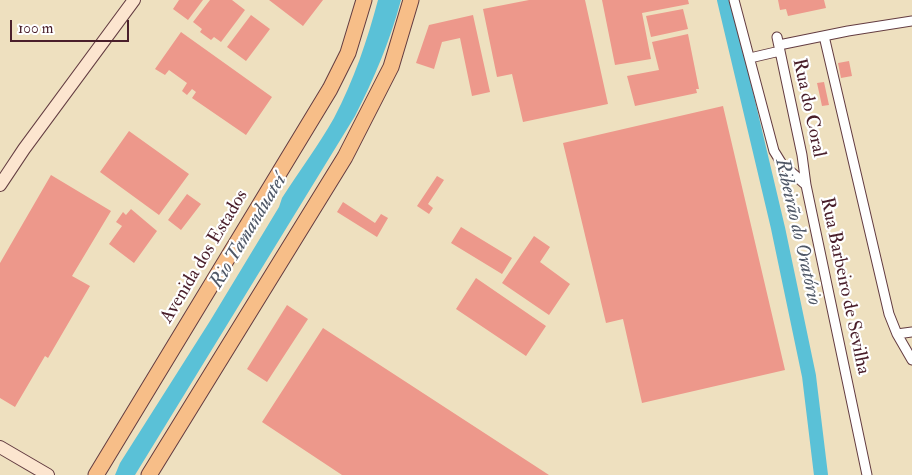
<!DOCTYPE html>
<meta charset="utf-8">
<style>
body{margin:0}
#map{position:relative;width:912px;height:475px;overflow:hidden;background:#eee0bf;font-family:"IM FELL Double Pica",serif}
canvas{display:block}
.scale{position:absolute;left:10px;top:20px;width:119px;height:22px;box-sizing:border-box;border:2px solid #4a1f2b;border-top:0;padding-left:6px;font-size:15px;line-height:18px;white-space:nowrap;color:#4a1f2b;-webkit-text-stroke:4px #fff;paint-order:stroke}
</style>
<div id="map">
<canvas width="912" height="475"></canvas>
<div class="scale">100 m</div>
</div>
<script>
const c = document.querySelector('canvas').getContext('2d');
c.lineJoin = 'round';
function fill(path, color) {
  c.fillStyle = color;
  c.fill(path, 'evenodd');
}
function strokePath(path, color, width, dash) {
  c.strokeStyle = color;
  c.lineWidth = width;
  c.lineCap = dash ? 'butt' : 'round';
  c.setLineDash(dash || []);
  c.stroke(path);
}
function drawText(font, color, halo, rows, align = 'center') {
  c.font = font + ' "IM FELL Double Pica",serif';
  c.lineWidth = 4.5;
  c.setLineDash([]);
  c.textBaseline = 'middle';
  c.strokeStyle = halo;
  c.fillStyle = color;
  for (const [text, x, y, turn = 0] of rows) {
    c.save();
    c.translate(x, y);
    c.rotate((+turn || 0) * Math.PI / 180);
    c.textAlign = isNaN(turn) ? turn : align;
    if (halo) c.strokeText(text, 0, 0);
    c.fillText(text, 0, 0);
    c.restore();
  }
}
fill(new Path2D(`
 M378,0H401C390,41 374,79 355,116L135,475H115L120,463L210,321L279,207L282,198C299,171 319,145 334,118C354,80 367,41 378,0Z`), '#5ac1d7');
strokePath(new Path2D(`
 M724,0L778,228L809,376L821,475`), '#5ac1d7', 14);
fill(new Path2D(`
 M179,0H203L188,20L173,9Z
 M210,0H232L245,10L221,42L214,37L211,40L200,32L202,29L193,22Z
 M269,0H323L303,26Z
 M529,0H585L608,104L523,122L512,74L497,77L483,9Z
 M602,0H688L689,4L642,13L651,59L615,65Z
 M778,0H824L826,8L788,16L786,9L780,10Z
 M683,9L688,29L651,37L646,16Z
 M251,15L270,29L246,61L227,47Z
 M473,15L490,92L472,96L460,38L442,42L434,69L416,63L429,25Z
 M181,32L272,97L246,135L192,98L196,92L192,89L187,95L182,91L187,83L169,70L165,75L155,69Z
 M688,34L699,89H696L697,93L635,106L627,76L659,70L652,42Z
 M849,61L852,76L841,78L838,63Z
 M824,82L829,105L822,106L817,83Z
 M723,106L785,370L642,403L623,319L606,323L563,143Z
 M129,131L189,174L159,215L100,172Z
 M51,175L111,211L72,276L90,286L48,358L45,356L15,407L0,398V263Z
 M437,176L444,180L428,204L433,208L429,214L417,206Z
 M187,194L201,204L181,230L168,220Z
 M343,202L375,223L381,214L388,218L377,237L337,212Z
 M131,209L157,231L134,263L109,244L122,226L116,222L123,212L126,215Z
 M461,227L512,258L502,274L451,243Z
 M534,236L550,247L540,262L570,284L549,315L502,283Z
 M476,278L546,326L526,356L456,309Z
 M287,305L308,319L267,382L247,369Z
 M323,328L549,475H342L262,422Z`), '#ed988b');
const street = new Path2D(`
 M734,0L774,151L782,164L806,185L867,475
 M824,36L889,314L897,334L912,360
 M777,37L802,155L806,185
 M779,45L848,31L912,21
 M750,58L780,51
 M897,334L912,332`);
const secondary = new Path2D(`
 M0,185L24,149L134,0
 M0,447L48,475`);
const highway = new Path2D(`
 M96,475L330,89L348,53L364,0
 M149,475L345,157L391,67L411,0`);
strokePath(street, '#633c41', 11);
strokePath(secondary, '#633c41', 14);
strokePath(highway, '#633c41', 17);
strokePath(street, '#fff', 9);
strokePath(secondary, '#fce5cf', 12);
strokePath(highway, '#f7be88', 15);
drawText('19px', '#4a1f2b', '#fff', [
 ["Rua do Coral",808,108,78],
 ["Avenida dos Estados",205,257,-59],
 ["Rua Barbeiro de Sevilha",844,286,78]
]);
drawText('italic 20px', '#505867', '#fff', [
 ["Rio Tamanduateí",249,232,-59],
 ["Ribeirão do Oratório",797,232,77]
]);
</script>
